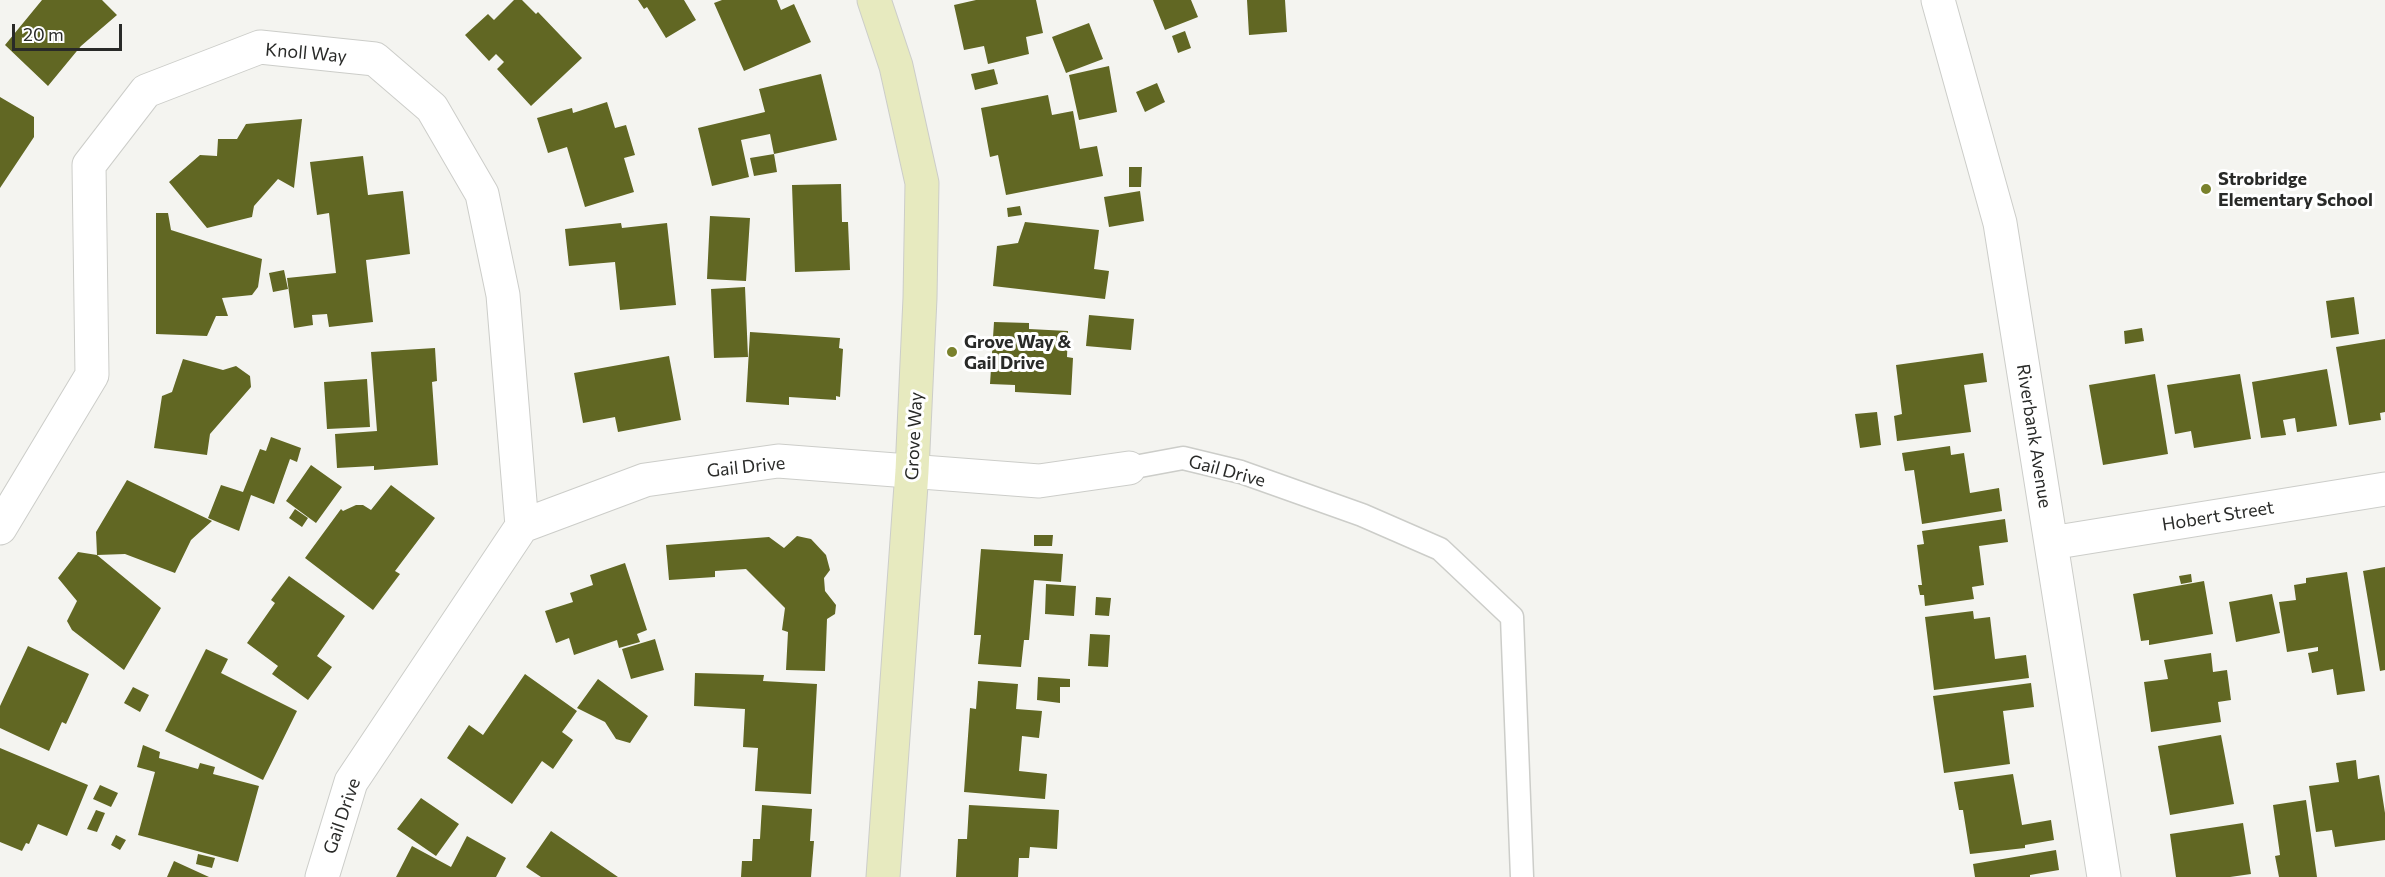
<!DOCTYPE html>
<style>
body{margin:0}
#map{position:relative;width:2385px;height:877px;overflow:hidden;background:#f4f4f0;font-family:Commissioner,sans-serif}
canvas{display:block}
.scale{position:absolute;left:12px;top:24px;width:110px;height:27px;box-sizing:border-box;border:3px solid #292a28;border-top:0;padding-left:8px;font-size:18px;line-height:21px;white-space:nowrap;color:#292a28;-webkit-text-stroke:4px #fff;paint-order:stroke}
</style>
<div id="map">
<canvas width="2385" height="877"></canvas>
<div class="scale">20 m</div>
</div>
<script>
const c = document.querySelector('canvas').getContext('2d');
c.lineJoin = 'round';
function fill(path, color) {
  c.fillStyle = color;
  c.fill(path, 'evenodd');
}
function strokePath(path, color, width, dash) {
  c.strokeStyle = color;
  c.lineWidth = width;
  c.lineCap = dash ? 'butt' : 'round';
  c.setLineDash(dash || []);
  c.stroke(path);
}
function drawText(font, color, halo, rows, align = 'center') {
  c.font = font + ' Commissioner,sans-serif';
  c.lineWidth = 6;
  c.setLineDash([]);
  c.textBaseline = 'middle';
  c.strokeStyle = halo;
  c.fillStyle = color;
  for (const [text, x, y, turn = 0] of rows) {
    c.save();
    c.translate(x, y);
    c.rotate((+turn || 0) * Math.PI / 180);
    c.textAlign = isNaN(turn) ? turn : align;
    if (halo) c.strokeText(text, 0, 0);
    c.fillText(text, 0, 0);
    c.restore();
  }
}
fill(new Path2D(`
 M42,0H102L117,15L81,46L48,86L5,45Z
 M514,0H522L536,14L538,12L582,58L531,106L497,69L504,62L496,54L489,61L465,35L488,14L494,20Z
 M638,0H684L696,20L666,38L647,7L644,9Z
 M722,0H777L781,10L794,4L811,42L744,71L714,3Z
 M976,0H1036L1043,33L1026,37L1029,54L988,64L984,46L964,50L954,5Z
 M1153,0H1191L1198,17L1165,30Z
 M1247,0H1285L1287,32L1249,35Z
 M1089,23L1103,59L1066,73L1052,37Z
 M1185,31L1191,48L1178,53L1172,36Z
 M1109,66L1117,112L1079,120L1069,75Z
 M994,69L998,84L975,90L971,74Z
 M821,74L837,140L774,154L770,134L741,140L749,177L712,186L698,128L765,112L759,89Z
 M1157,83L1165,102L1145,112L1136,92Z
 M1048,95L1052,115L1073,111L1080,149L1097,146L1103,176L1006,195L998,155L990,157L981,108Z
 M0,97L34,117V137L0,188Z
 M607,102L615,128L626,125L635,155L624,158L634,192L585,207L567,147L548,153L537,118L572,108L573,113Z
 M302,119L294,188L278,179L254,206L252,217L207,228L169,182L200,155L217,156L218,139H237L246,124Z
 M774,154L777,172L754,176L750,158Z
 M363,156L368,195L403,191L410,254L366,260L373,322L329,327L327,314L312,315L313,325L294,328L287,278L336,273L329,213L317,215L310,162Z
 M1129,167H1142L1141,187H1129Z
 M841,184L842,222H848L850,270L795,272L792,185Z
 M1140,191L1144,221L1109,227L1104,197Z
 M1020,206L1022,215L1008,217L1007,208Z
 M156,213H168L171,230L262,259L258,287L252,295L222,298L228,316H216L207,336L156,334Z
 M710,216L750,218L746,281L707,279Z
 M1025,222L1099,230L1094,269L1109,271L1105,299L993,286L997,246L1018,243Z
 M621,223L622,228L667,223L676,305L620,310L615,262L569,266L565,229Z
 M284,270L288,289L273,292L269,273Z
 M745,287L748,357L714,358L711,289Z
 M2354,297L2359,334L2331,338L2326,301Z
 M1089,315L1134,319L1131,350L1086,346Z
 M994,322L1029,323V329L1068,331L1067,357L1073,358L1071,395L1015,392V385L990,384Z
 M2142,328L2144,341L2125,344L2124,331Z
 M750,332L840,338L839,348L843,349L840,397L836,396V400L789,397V405L746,402Z
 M2385,339V412L2380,413L2381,420L2349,425L2336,347Z
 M435,348L437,381L432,382L438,465L374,470V466L337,468L335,434L377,431L371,352Z
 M1983,353L1987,382L1964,385L1971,432L1897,441L1894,416L1902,414L1896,365Z
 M669,356L681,420L618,432L615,417L583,423L574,373Z
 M183,359L223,370L236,366L250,376L251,387L210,434L207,455L154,448L162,396L172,392Z
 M2327,369L2337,426L2297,432L2295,418L2283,420L2286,435L2261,438L2252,382Z
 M2155,374L2168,454L2103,465L2089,385Z
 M2240,374L2251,439L2194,448L2191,431L2175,434L2167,385Z
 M367,379L370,427L327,429L324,382Z
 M1877,412L1881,445L1860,448L1855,414Z
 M271,437L301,448L297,462L290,459L274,504L251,495L239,531L208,518L221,485L243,492L260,449L266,451Z
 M1950,446L1951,455L1964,453L1970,493L1999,488L2002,511L1922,524L1914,470L1905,471L1902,453Z
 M311,465L342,487L316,523L286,501Z
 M127,480L212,521L191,540L175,573L125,554L97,555L96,532Z
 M391,485L435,518L395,571L400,574L373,610L305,558L341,509L343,511L356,505H363L371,510Z
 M295,509L308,518L302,527L289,518Z
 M2005,519L2008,542L1979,546L1984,585L1972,587L1974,599L1925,606L1924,595H1920L1918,585H1922L1917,545L1924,544L1922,531Z
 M1034,535H1053L1052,546H1034Z
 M797,536L811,539L826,555L830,570L824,578L825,591L836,605L835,614L827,619L825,671L786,670L788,632L782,630L785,608L746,569L715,571V577L669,580L666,545L769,537L784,548Z
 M981,549L1063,554L1061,582L1034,580L1029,640H1024L1021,667L978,664L981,635H974Z
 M78,552L97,555L161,608L124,670L72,630L67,621L77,601L58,578Z
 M625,563L647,630L637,634L640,642L619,648L617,640L574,655L569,638L556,643L545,611L573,602L570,593L593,585L590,575Z
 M2385,567V670L2380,671L2363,571Z
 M2347,572L2365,691L2337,695L2333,669L2312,673L2308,653L2318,651V647L2287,652L2279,602L2296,600L2294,585L2306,583V578Z
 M2191,574L2192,582L2181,584L2179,576Z
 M289,576L345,616L317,656L332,667L308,700L272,674L278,666L247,643L275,603L271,600Z
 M2204,581L2213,634L2149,645V640L2141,641L2133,594Z
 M1046,584L1076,586L1074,616L1045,614Z
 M2272,594L2280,633L2236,642L2229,602Z
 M1096,597L1111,598L1109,616L1095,615Z
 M1973,611L1974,619L1990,617L1995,659L2026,655L2029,678L1934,690L1925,617Z
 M1090,634L1110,635L1108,667L1088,666Z
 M655,639L664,670L631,679L622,649Z
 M28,646L89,674L66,724L62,722L49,751L0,728V706Z
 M206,649L228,659L221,673L297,711L263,780L165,731Z
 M2211,653L2213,672L2227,670L2231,700L2218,702L2221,722L2151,732L2144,682L2168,679L2164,660Z
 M695,673L764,675L763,681L817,684L811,794L755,791L758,748L743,747L745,709L694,706Z
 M525,674L577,711L562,732L573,740L553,769L542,761L512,804L447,758L469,725L483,735Z
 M1038,677L1070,679V687H1060V703L1037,700Z
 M598,679L648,716L630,743L616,739L605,722L577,708Z
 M978,681L1018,684L1016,709L1042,711L1039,738L1022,736L1019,771L1047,774L1045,799L964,792L970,708L976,709Z
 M2031,683L2034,707L2003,711L2010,764L1944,773L1933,696Z
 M133,687L149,695L140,712L124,703Z
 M2221,735L2234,804L2170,815L2158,746Z
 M143,745L160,752L159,758L198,769L200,763L215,767L213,774L259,786L238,862L138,835L155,772L137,767Z
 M0,748L88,785L67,836L38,824L29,844L26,843L22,851L0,842Z
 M2356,760L2358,779L2379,775L2385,813V840L2335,847L2332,830L2316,832L2309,786L2339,782L2336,763Z
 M2013,774L2022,825L2051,820L2054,840L2025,845V848L1970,854L1963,810H1959L1954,782Z
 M100,785L118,793L111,807L93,799Z
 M421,798L459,824L436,856L397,829Z
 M2306,800L2317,877H2279L2275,856L2280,855L2273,805Z
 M762,805L812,809L810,841H814L811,877H741L742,861H752L753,839H760Z
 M969,805L1059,810L1057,849L1030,847L1029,858H1019L1018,877H956L958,839H967Z
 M96,810L105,813L97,832L87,829Z
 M2243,823L2251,874L2230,877H2176L2170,834Z
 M551,831L618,877H541L526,867Z
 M116,835L126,840L120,850L111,845Z
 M467,836L506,858L496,877H396L412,846L451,867Z
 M2056,850L2059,870L2030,875V877H1975L1973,864Z
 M198,854L215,858L212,868L196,864Z
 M174,861L209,877H167Z`), '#616723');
const service = new Path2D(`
 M1129,468L1183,458L1241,472L1362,515L1440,549L1512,617L1522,877`);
const minor = new Path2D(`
 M1938,0L2000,223L2104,877
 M0,528L92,375L89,165L146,91L260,47L375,59L432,108L482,194L503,295L522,526
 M2051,543L2385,489
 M322,877L351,782L522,526L645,480L778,461L1039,481L1129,468`);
const secondary = new Path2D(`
 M874,0L896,66L922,183L920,298L912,471L883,877`);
strokePath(service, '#cccdc9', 25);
strokePath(minor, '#cccdc9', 35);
strokePath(secondary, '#cccdc9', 35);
strokePath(service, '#fff', 22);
strokePath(minor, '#fff', 33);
strokePath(secondary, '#e7eabf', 33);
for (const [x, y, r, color] of [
 [2206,189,6,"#79812c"],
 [952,352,6,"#79812c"]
]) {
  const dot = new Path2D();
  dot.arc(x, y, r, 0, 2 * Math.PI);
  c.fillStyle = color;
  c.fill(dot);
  strokePath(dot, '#fff', 2);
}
drawText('18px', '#292a28', '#fff', [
 ["Knoll Way",306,53,5],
 ["Grove Way",914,436,-87],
 ["Riverbank Avenue",2034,436,81],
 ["Gail Drive",746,467,-6],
 ["Gail Drive",1227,471,15],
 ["Hobert Street",2218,516,-9],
 ["Gail Drive",342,816,-71]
]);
drawText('bold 18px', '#292a28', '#fff', [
 ["Strobridge",2218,179],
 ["Elementary School",2218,200],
 ["Grove Way &",964,342],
 ["Gail Drive",964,363]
], 'left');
</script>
